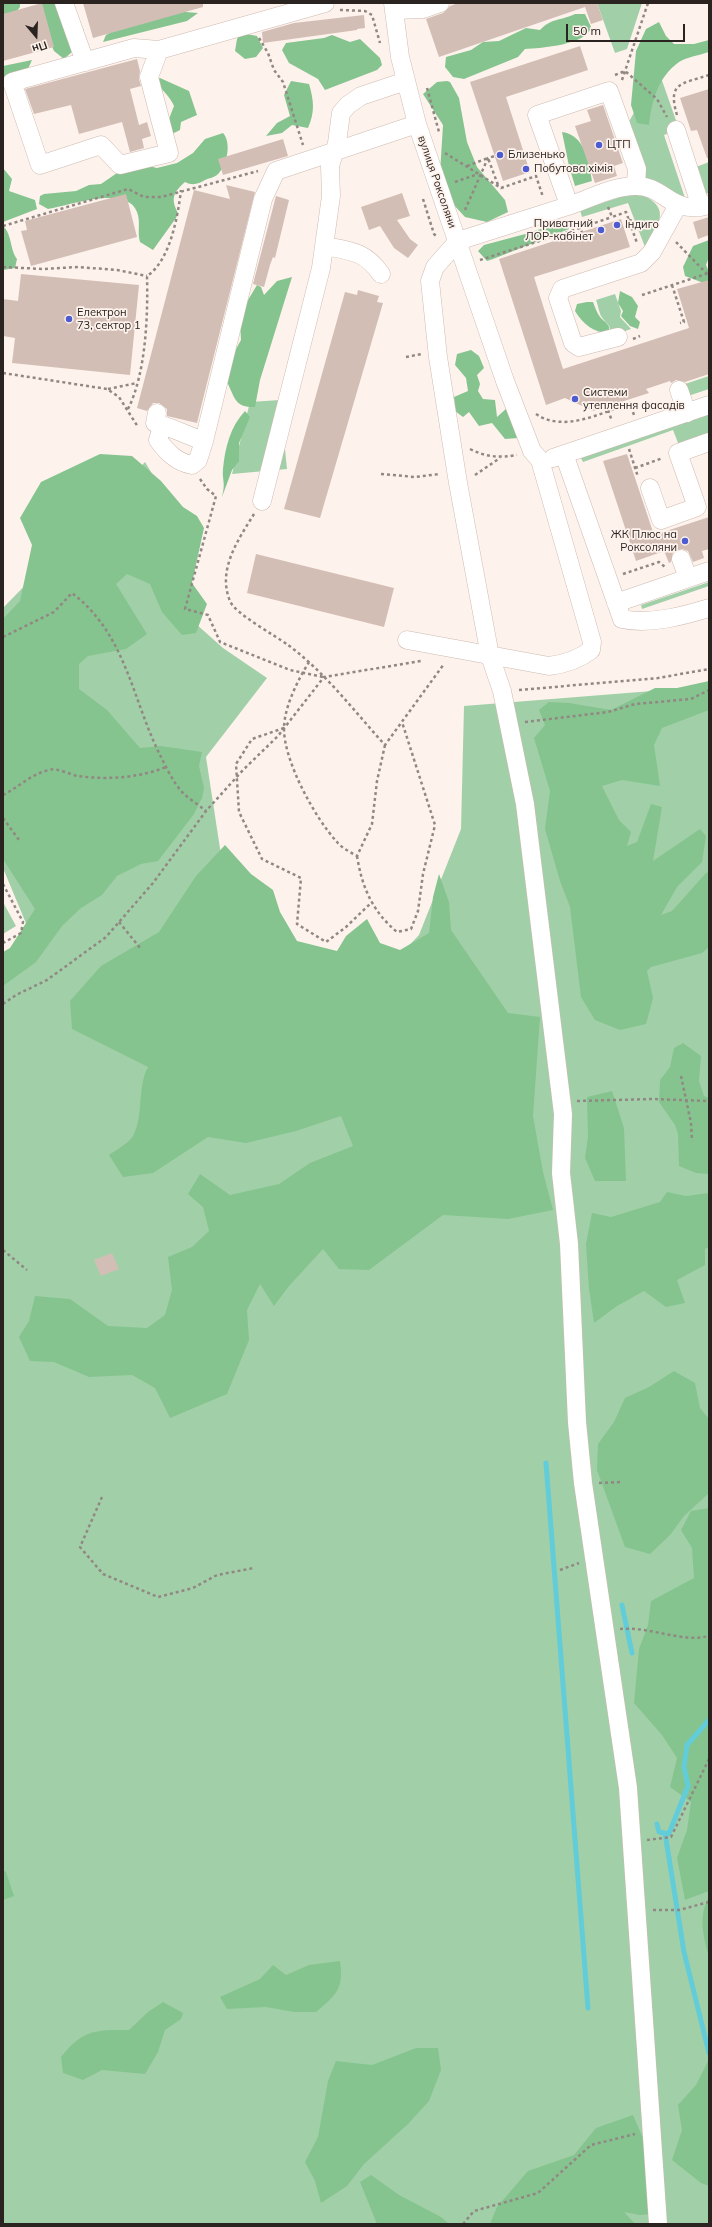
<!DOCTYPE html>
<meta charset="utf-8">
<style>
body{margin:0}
#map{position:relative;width:712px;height:2227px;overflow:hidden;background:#fef2ec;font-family:Mulish,sans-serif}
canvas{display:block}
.frame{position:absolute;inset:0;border:4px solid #2a231f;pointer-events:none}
.north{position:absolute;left:16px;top:16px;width:40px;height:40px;-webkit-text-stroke:3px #fef2ec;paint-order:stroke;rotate:161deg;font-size:11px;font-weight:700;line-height:16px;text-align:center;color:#2a231f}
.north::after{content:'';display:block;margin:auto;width:14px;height:18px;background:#2a231f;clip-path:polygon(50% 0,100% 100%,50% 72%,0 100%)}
.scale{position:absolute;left:566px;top:24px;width:119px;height:18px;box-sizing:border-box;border:2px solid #2a231f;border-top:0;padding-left:5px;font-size:12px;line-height:14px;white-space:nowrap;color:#2a231f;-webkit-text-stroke:3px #fef2ec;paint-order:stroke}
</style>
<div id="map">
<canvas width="712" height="2227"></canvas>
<div class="frame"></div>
<div class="north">Пн</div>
<div class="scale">50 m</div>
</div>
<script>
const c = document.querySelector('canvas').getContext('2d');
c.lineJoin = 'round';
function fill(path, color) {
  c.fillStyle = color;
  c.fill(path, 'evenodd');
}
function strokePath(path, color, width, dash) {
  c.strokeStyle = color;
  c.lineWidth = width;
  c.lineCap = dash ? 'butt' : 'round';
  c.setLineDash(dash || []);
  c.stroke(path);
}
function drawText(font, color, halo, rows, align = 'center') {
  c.font = font + ' Mulish,sans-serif';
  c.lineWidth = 3.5;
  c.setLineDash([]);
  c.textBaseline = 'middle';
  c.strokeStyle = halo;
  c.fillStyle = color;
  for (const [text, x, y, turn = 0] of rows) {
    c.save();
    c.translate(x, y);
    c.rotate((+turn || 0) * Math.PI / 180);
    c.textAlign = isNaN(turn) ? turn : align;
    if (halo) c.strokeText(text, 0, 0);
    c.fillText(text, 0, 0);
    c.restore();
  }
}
fill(new Path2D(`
 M597,3H642L627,49L615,53Z
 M658,69L679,129L664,135L685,198L643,177L626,127Z
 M709,162V193L705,194L696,167Z
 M636,192C672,206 661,222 645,247L628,203L582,217L580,210Z
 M615,294L621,311L620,317L631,329L610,336C612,325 607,325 601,316C599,312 598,305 596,300Z
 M709,376V389L679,399L673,388Z
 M280,400L287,469L232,474L250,402Z
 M709,414V438L680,448L673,430L583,462L581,458Z
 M145,462L193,542L177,607L223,648L267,678L206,757L221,855L301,951L397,958L419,935L461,829L464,706L677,689L709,684V2224H3V961L30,933L3,868V608Z
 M709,582V586L642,609L641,605Z
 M3,902L16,926L3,934Z`), '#a1d0a8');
fill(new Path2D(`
 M3,3H20V7L13,16L3,20Z
 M40,3H56L84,30L73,51L64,59L54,51L49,40Z
 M174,11L198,13L187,21L103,42L106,35L117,29Z
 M575,14H585L591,27C587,45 541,48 525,49L518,57L464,79L453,77L445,67L446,57L471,50L483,42L499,41L526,28L540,30C551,18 560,21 575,14Z
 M659,22L666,36L674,44H694L709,40V52C700,55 687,57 679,62C658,77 652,100 649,125L637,123L631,105L636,51L646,29Z
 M241,33L257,36L263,48L256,57L245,59L235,51L237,39Z
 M332,35L350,42L360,39L380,58L382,65L377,70L325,90L318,79L289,63L282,50L286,43L324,38Z
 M32,60L28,69L3,77V66Z
 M160,78L189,91L197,115L181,122L180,130L172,134L167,124L174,106C170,96 161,90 155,80Z
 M291,81L309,84C314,101 315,112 308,128L292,125L282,133L266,136L277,123L290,116L284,95Z
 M447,81L450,82L459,98L467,142L477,167L505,200L508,212L487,222L465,217L439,189L443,125L423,94L437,82Z
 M562,132C585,135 589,162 592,181L575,186L569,166Z
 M223,133C232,143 227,166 217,175C213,178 209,178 205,180C198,184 193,186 185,182C174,192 170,198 178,213L176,218L153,250L140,242C137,232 141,222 137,212C127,184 67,206 48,209L39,204L40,196L44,194L76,191L89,185L101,184L117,173L129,169L148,166L157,168L177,163L193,153L205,139Z
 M3,168L12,179L9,191L35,200L37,209L3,222Z
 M558,223H567L569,229L493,259L487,261L478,251L484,245L529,233Z
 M3,226C12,234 10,250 17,259L15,268L3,270Z
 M709,240V257L706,265L709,272V285L685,276L683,267L693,246Z
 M292,277L260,380L255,407C235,408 235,398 227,382L236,349L241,340L240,322L248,300L257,285L261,287L264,295L277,281Z
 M620,291L632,297L638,306L635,317L640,322L638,329L630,326L621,316L623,311L618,303Z
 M587,302H593C595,307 597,313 600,317C605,323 611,324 609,333C594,333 583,324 575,311L577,304Z
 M471,350L479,356L484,368L477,375L480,384L478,391L483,399L495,400L497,417L507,408L518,438L505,439L492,423L479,426L469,412L463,417L455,411L454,397L468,391L466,378L455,365L457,354Z
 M245,411L250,417L239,443V461L232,470L222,497C226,482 222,481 223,469C225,448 230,427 245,411Z
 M100,454L132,456L161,481L183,507L197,516L204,528L192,583L207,604L196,633L182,635L162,612L150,584L127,574L116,584L147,634L126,649L88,656L79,664V689L107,710L140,748L161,746L202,752L199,766L204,788L202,798L194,814L158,861L141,864L117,876L102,895L81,908L62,926L36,962L3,986V952L10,948L35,909L3,859V619L20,601L32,545L20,518L41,482Z
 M709,681V710L662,728L654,745L660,786L622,780L602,786L619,820L631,832L627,846L637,842L651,804L662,807L653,861L700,829L706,836L702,862L677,887L661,915L672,911L706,873L709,872V947L702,953L651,967L647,971L653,998L646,1024L620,1030L595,1020L581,997L570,907L560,881L545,829L550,791L534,738L545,725L539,710L549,702L569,703L611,710L655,688H677Z
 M225,845L251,874L273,890L280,912L297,941L337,951L346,936L367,919L380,943L400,950L429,933L433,897L439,874L449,902L451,930L508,1013L540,1017L533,1116L543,1172L553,1210L508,1219L443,1215L369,1270L339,1269L323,1249L289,1286L274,1306L260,1284L247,1310L249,1340L227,1394L170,1418L155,1388L132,1375L89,1377L54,1362L30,1361L19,1337L29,1321L35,1296L70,1299L108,1326L147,1328L165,1315L172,1290L168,1257L192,1247L209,1231L203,1207L188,1194L200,1174L230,1195L279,1184L310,1163L353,1146L341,1116L296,1131L246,1143L208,1137L153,1173L123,1177L109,1155C116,1150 129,1143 133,1136C144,1115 137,1087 148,1067L72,1029L70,1001L101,966L159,932L196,876Z
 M683,1043L701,1056L699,1081L704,1096L709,1098V1174L696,1173L679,1166L678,1134L675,1125L659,1102L660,1080L670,1067L674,1048Z
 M612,1091L624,1128L626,1181H595L585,1158L588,1137L587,1097Z
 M667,1192L686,1196L709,1193V1247L705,1249V1265L677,1280L685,1303L666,1307L644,1291L617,1306L594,1323L589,1289L586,1244L592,1213L611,1217L660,1202Z
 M674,1371L695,1383L700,1408L709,1419V1493L684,1516L670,1535L650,1554L625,1547L597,1470L598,1444L614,1422L625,1398L649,1387Z
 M709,1508V1891L685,1900L677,1858L687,1830L691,1802L670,1787L677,1758L662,1735L634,1703L639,1649L648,1625L651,1601L694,1578L692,1548L681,1530L691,1511Z
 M3,1870L6,1872L14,1896L3,1900Z
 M709,1896V1957C703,1934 698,1918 709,1896Z
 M340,1961C344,1989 336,1995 316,2012H294L266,2007L227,2009L220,1997L260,1979L273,1965L286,1975L309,1965Z
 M163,2002L183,2013L181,2019L165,2030L158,2052L145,2074L102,2070L83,2080L63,2073L61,2057C83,2029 96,2030 129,2030L148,2012Z
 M709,2020V2186L701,2183L672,2160L682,2130L678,2105L696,2085L708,2061Z
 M416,2048H438L441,2070L429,2101L408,2124L364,2164L347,2186L321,2203L315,2181L305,2162L318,2137L328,2081L336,2061L372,2065Z
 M633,2115L645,2143L652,2214L640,2215L624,2212L635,2224H490L497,2207L528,2171L574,2155L596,2128Z
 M371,2175L399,2195L441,2217L449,2224H377L360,2182Z`), '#85c48f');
strokePath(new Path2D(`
 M546,1463L588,2008
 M622,1605L632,1653
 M657,1824L659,1832L668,1834L670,1831L688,1786L684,1767L687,1745L709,1720
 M665,1833L684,1952L709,2053`), '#62ccd9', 5);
fill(new Path2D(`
 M42,3L54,47L3,61V14Z
 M83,3H203V7L93,38Z
 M458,3H597L603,20L591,24L585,7L439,57L426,19L443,13L450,6Z
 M364,15L365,28L357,29V30L263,43L262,32L294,23Z
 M580,46L588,70L506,97L530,172L503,181L470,82Z
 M137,59L140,71L139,79L141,86L130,89L139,125L147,122L151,136L142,139L144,148L130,152L122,122L79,134L71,105L34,114L25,89Z
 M709,89V158H707L697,130L691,131L680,98Z
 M603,105L623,163L614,166L617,176L595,183L575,126L591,121L587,110Z
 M283,139L288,156L223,175L218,159Z
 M226,185L255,192L197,423L167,416V409L159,403H153L147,411L137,408L194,190L230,199Z
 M402,193L410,216L397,220L410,239L418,245L408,258L394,248L380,226L369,230L361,207Z
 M126,194L137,237L31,266L21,231L27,230L25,221Z
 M276,196L289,200L275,258L273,257L270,265L264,287L253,284Z
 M709,217V235L698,239L693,222Z
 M621,219L630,247L534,277L563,369L689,328L677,289L709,280V374L685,382L676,380L671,383L670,381L646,389L649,393L593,411L565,398L546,405L499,259Z
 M21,274L139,285L130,375L12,363L15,338L3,336V299L18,301Z
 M358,290L379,296L377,302L383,303L320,518L284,509L345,292L357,295Z
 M627,454L654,535L709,517V549L702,551L704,558L693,562L688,551L682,549L673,552L671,562L669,563L664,551L636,561L603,461Z
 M256,554L394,588L384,627L247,593Z
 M112,1253L119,1269L101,1276L94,1260Z`), '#d3beb6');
const minor = new Path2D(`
 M64,3L85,62
 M393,3L400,57L417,124L505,381L532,451L540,460L592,642L591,650C578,660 565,664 549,666L407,640
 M394,10L423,9L440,3
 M159,50L149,77L169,153L120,165L101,145L40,165L12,82L134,48L159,50L325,3
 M676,130L701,207
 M569,205L537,115L609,91L637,169L636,186
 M458,241L435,267L430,281L438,357L458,483L490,656L502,691L525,804L563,1114L561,1173L569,1244L577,1422L583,1483L628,1788L658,2224
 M458,241C496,229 534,217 571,205C591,198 614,186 635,186C665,185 670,216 709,205
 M325,246C351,251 365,251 381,274
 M618,337L579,347L573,343L558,298L562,289L641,263L652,252L678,205
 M679,390L687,413
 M157,413L155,423C172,427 187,436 204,441L263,199L276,171L417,124
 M161,430L158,440C167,452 176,462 192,465L198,460L204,441
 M564,454L622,619C649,625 683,616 709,608
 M553,458L709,405
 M650,488L661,520L697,507L678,453L709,442
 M262,501L321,268L331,196L330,166L337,143L341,113L348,105L361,96L406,81
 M681,559L688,578
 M616,603L709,571`);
strokePath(minor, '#cdbab0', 19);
strokePath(new Path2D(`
 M340,10L365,11L372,15L380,43
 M259,38L268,53L274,70L283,82L303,145
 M615,75L625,71L657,99L667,117
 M622,80L648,3
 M427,88L439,132
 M677,115C667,82 682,84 709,75
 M445,153L501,188L536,176L543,197
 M467,166L488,158L498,185
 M455,182L478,174
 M423,199L434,234L437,237
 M608,207L612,217L626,212L637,243
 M465,210L488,158L495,156
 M578,220L580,228L612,217
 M629,220L649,225
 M3,226L128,189L144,197H161L258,171
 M676,242L709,276
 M480,260L580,228L582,232
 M3,267L43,269L78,267L117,270L147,276
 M672,285L684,322L680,323
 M642,295L706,274
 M633,339L640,336
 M406,357L422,354
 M3,373L107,389L119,397L138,427
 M108,389L137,383
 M128,409C146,373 148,316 147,276C170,261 178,216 181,190
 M608,410L612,421
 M536,414C564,433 601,413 630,403L634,415
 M470,449C486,457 499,458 517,455
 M629,449L638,477
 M635,468L663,458
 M381,474L415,477L440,474
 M475,475L500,458
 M200,479L207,489L216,496L185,609L208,615L220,642L290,670L323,677
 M254,514C238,540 217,570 230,601C234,613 276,636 288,645C325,672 354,711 385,745L444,664
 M623,574L659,562L665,567
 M3,637L54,612L72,593C126,634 132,699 160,755C166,767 173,782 182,792C189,799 199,805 206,811
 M309,662C298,680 285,705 284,727C283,760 315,818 337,842C342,848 350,852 357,856L372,824L377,781L385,745
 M519,690L658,678L709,669
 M525,722L608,712L635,704L691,699L709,690
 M284,728L252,739L236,764L239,812L262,859L301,878L297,924L326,942L346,927L372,902
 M3,795C19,787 31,774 49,770C57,767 70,775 78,776C107,780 139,778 166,767
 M3,818L19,840
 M357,856C362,887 372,911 397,932L411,929L418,911L423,874L435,825L402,722
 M3,884L23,922L21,933L3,943
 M119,922L141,949
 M3,1004L16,995L47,980L106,937L153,883L206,811L243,770L278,736L324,677L421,661
 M681,1076L691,1123L692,1141
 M577,1101L652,1099L709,1101
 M3,1250L27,1270
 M599,1483L621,1482
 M102,1497L80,1547L103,1574L158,1597L193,1588L217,1575L254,1568
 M560,1570L579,1563
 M620,1629C649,1626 682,1643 709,1636
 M647,1840L671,1837L709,1759
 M653,1910H679L709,1902
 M463,2224L474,2211L538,2193L591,2145L635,2134`), '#918883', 2.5, [3, 3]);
strokePath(minor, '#fff', 18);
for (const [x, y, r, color] of [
 [599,145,4,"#4d5bd0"],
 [500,155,4,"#4d5bd0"],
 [526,169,4,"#4d5bd0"],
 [617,225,4,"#4d5bd0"],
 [601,230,4,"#4d5bd0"],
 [69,319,4,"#4d5bd0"],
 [575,399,4,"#4d5bd0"],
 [685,541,4,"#4d5bd0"]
]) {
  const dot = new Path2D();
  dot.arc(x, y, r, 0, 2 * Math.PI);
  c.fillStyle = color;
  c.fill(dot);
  strokePath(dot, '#fef2ec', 1.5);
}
drawText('11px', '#2a231f', '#fef2ec', [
 ["ЦТП",607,145],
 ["Близенько",508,155],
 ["Побутова хімія",534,169],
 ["Приватний",593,224,"right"],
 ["ЛОР-кабінет",593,237,"right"],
 ["Індиго",625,225],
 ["Електрон",77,313],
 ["73, сектор 1",77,326],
 ["Системи",583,393],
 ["утеплення фасадів",583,406],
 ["ЖК Плюс на",677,535,"right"],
 ["Роксоляни",677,548,"right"]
], 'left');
drawText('11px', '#2a231f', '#fef2ec', [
 ["вулиця Роксоляни",437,182,71]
]);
</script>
